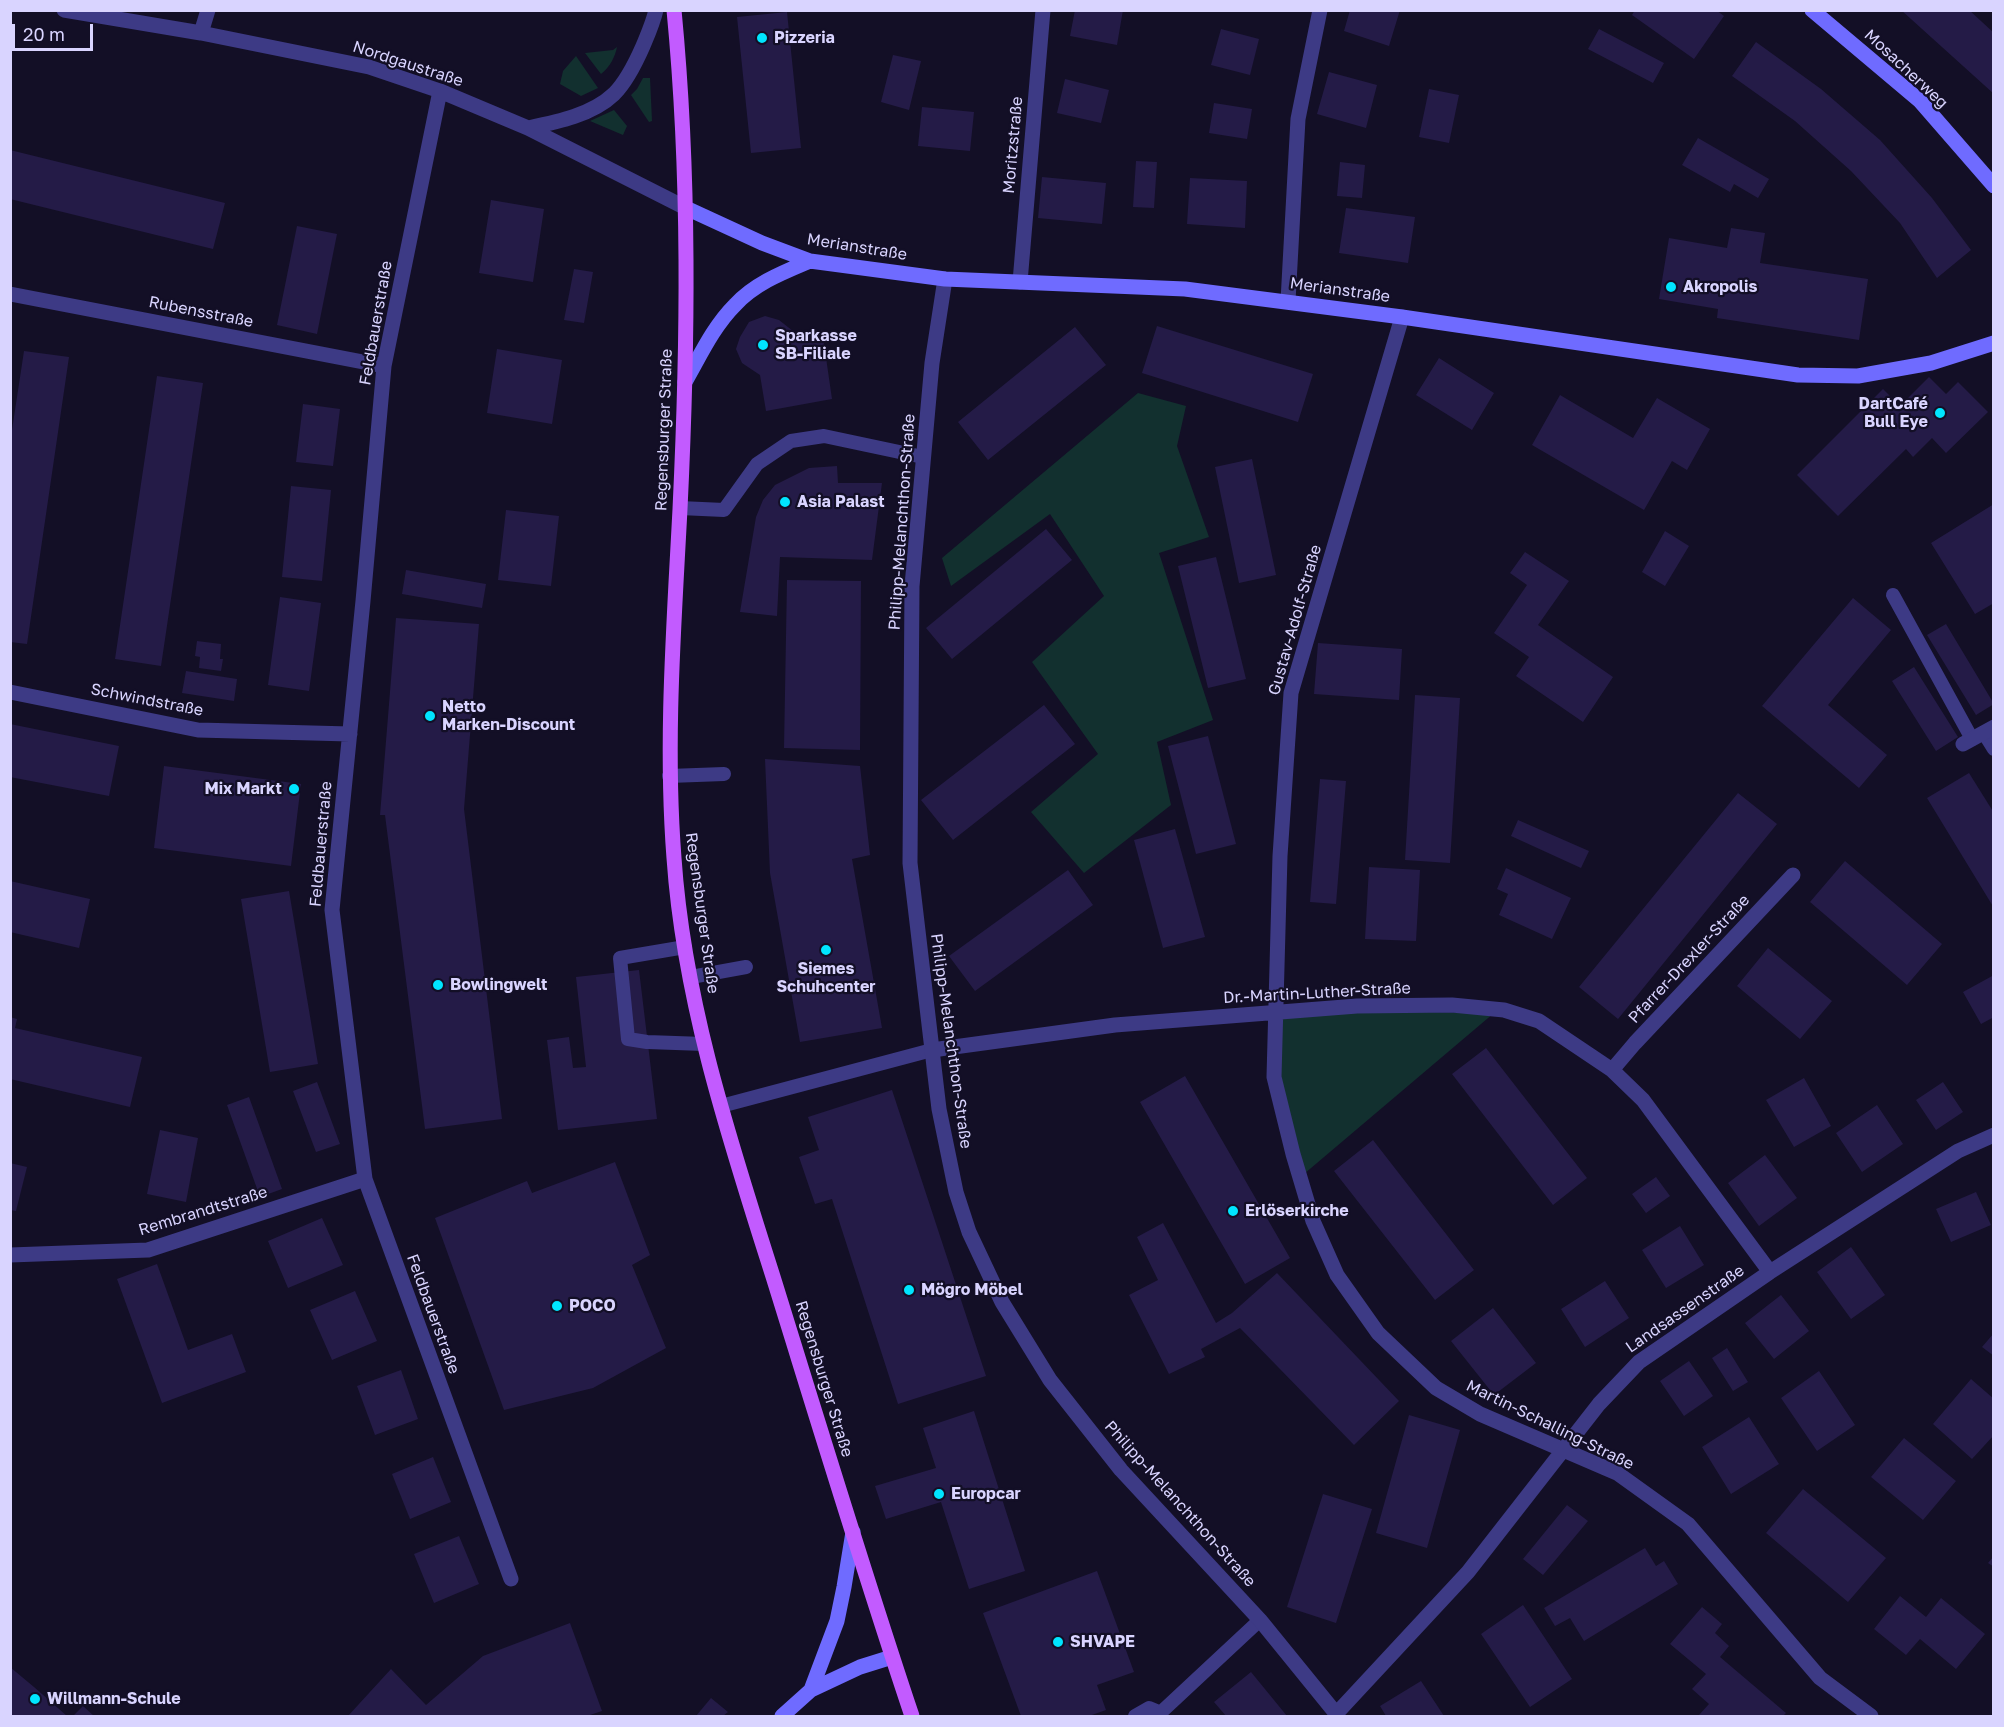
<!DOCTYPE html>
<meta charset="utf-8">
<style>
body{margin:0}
#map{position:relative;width:2004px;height:1727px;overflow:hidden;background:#130f26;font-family:"Golos Text",sans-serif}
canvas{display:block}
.frame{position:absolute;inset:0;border:12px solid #d9d4ff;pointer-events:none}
.scale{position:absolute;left:12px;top:24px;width:81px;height:27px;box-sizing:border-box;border:3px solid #d9d4ff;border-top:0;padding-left:8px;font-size:18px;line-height:21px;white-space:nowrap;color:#d9d4ff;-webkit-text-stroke:4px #130f26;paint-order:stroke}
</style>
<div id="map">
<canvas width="2004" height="1727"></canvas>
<div class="frame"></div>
<div class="scale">20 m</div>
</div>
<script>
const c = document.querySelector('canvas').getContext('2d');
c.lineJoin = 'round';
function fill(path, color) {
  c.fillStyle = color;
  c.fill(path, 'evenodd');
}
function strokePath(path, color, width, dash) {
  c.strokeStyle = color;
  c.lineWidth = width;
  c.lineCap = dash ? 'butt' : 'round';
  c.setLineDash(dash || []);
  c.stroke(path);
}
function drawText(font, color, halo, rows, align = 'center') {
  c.font = font + ' "Golos Text",sans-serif';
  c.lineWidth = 4.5;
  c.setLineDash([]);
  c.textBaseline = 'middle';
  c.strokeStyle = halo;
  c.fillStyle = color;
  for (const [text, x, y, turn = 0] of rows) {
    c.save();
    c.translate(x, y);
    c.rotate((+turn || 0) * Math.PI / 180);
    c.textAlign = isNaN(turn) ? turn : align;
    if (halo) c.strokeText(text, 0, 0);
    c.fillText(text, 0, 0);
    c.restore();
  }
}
fill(new Path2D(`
 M617,47C615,57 610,67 601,74L585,53L613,50Z
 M576,56L598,88L581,96L560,84L563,71Z
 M643,78H650L652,121L649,122L631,95L637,89Z
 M614,110L627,126L623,135L590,121Z
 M1138,393L1186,406L1177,446L1209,537L1159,553L1213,720L1157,742L1171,805L1084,873L1031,812L1098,754L1032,662L1104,596L1050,514L951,586L942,558Z
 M1361,1011L1494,1013L1304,1174L1278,1075L1279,1016Z`), '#12302f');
fill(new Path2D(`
 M1075,10H1123L1117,45L1070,36Z
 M1350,10H1400L1389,46L1344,31Z
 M1635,10H1716L1724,16L1694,59L1632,15Z
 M1901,10H1969L1994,33V94Z
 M787,12L801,148L751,153L737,17Z
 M1221,29L1259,39L1250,75L1211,65Z
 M1599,29L1664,63L1653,83L1588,49Z
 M1756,42L1821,89L1880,140L1932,198L1971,250L1937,278L1900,223L1851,171L1795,121L1732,76Z
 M893,55L921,61L909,110L881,102Z
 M1329,72L1377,85L1366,128L1317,114Z
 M1065,79L1109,90L1101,123L1057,113Z
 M1429,89L1459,95L1449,143L1419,137Z
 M1214,103L1252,109L1247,139L1209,133Z
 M922,107L974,112L970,151L918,146Z
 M1698,138L1769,179L1758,198L1734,184L1730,192L1682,165Z
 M10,150L225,203L213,249L10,199Z
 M1136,161L1157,162L1154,208L1133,207Z
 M1340,162L1365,165L1362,198L1337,196Z
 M1042,177L1106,183L1102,224L1038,218Z
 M1190,178L1247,181L1245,228L1187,224Z
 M491,200L544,209L533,282L479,273Z
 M1346,208L1415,217L1408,263L1339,253Z
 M297,226L337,234L317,334L277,325Z
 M1731,228L1765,233L1760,263L1868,279L1859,340L1717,318L1718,309L1659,299L1669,238L1727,248Z
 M574,269L593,272L584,323L564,320Z
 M765,316L779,320L798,335L822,330L832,399L766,411L760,375L742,363L736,349L740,337L749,322Z
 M1157,326L1313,374L1298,422L1142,373Z
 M1075,327L1106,365L988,460L958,422Z
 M497,349L562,360L552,424L487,413Z
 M24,351L69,357L27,644L10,642V443Z
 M1439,358L1494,393L1472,430L1416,395Z
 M157,376L203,383L161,666L115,659Z
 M1929,377L1946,394L1958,382L1988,412L1946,453L1932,438L1913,457L1906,449L1838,516L1797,475L1883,389L1900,406Z
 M1560,395L1633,438L1657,398L1710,429L1687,470L1672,461L1644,510L1532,445Z
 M303,404L340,409L333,466L296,462Z
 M1252,459L1276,575L1239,583L1215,467Z
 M837,466L838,483H882L872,560L780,557L777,616L740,612L756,517L763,500L775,485L809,468Z
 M291,486L331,490L322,581L282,577Z
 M1994,504V603L1975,614L1931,543Z
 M506,510L559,516L551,586L498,580Z
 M1046,529L1072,560L952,659L926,628Z
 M1665,531L1689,546L1665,586L1642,572Z
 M1525,552L1569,581L1538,625L1613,677L1583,722L1516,676L1529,657L1494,633L1527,585L1510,573Z
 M1216,557L1246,679L1208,688L1178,566Z
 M406,570L486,584L482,608L402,594Z
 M787,580L861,581L860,750L784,748Z
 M280,597L321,603L309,691L268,685Z
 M1853,598L1891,630L1828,705L1887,755L1859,788L1762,706Z
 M396,618L479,624L464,809L502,1119L425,1129L385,815H380Z
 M1946,624L1994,704L1976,715L1927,635Z
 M197,641L221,644L220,659H223L221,671L199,668L200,657L195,656Z
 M1318,643L1402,649L1399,700L1314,694Z
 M1914,667L1958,737L1936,751L1892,681Z
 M186,671L237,679L234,701L182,693Z
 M1415,695L1460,698L1450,863L1405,860Z
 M1044,705L1075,744L953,840L921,800Z
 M10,724L119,746L109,796L10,777Z
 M1208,736L1236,844L1196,854L1168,746Z
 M765,759L860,766L870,855L852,859L882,1028L800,1042L770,873Z
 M164,766L301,784L291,866L154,848Z
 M1969,773L1994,813V908L1927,798Z
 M1320,779L1346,781L1336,904L1310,902Z
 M1738,793L1777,824L1618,1019L1579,987Z
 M1518,820L1589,851L1581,868L1511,836Z
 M1175,829L1205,937L1163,948L1134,840Z
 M1845,861L1942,944L1907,985L1810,902Z
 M1369,867L1420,870L1416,941L1365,939Z
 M1506,868L1571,898L1552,939L1499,915L1508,894L1497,889Z
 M1068,870L1093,905L975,991L949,956Z
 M10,881L90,899L79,948L10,932Z
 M289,891L318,1064L270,1072L241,899Z
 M1768,948L1832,1001L1800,1039L1737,986Z
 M639,970L657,1119L558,1130L547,1040L569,1037L573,1068L586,1067L576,977Z
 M1994,975V1017L1981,1024L1963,992Z
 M10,1017L17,1019L15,1028L142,1057L130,1107L10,1079Z
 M1486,1048L1587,1178L1553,1205L1452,1074Z
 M1185,1076L1290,1258L1245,1284L1140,1102Z
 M1804,1078L1831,1126L1794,1147L1766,1100Z
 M317,1082L340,1144L316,1152L293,1091Z
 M1943,1082L1963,1112L1936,1130L1916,1100Z
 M892,1090L986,1376L898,1404L832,1199L815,1204L799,1157L819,1150L808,1117Z
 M249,1097L282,1189L260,1197L227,1105Z
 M1877,1105L1903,1144L1862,1172L1836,1133Z
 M160,1130L198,1138L186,1202L147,1194Z
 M1373,1140L1474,1270L1435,1300L1334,1171Z
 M1765,1155L1797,1198L1759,1226L1728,1183Z
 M615,1162L650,1255L632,1265L666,1348L593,1388L504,1410L435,1218L527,1181L532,1193Z
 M10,1163L27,1167L16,1211L10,1210Z
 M1656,1177L1670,1196L1646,1213L1632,1194Z
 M1976,1192L1991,1225L1951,1242L1936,1209Z
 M322,1218L343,1265L288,1288L268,1241Z
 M1163,1223L1216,1323L1232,1313L1277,1273L1399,1401L1354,1445L1240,1328L1201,1349L1205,1357L1169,1374L1129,1295L1158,1280L1137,1237Z
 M1680,1226L1704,1265L1666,1288L1642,1250Z
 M1851,1247L1885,1295L1851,1319L1817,1272Z
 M157,1264L188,1350L232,1334L246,1372L162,1403L117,1279Z
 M1605,1281L1629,1318L1585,1347L1561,1309Z
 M355,1291L377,1341L332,1360L310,1310Z
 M1781,1295L1809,1331L1774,1359L1745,1323Z
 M1493,1308L1536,1363L1494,1395L1451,1341Z
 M1994,1333V1356L1982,1347Z
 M1727,1348L1748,1382L1733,1391L1712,1358Z
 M1689,1361L1713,1396L1684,1416L1660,1381Z
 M401,1370L418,1419L375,1435L357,1386Z
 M1819,1371L1855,1425L1817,1451L1781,1398Z
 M1971,1379L1994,1399V1435L1972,1459L1933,1424Z
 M974,1411L1025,1571L969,1589L941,1502L886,1519L875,1486L936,1468L923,1428Z
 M1409,1415L1460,1430L1427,1548L1376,1533Z
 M1749,1417L1779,1464L1731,1494L1702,1447Z
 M1904,1438L1956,1481L1923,1520L1871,1477Z
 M433,1457L451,1502L410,1519L392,1474Z
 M1803,1489L1886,1558L1848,1602L1766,1533Z
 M1323,1494L1372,1509L1336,1623L1287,1607Z
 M1567,1505L1588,1521L1543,1575L1523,1559Z
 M459,1536L479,1584L434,1603L414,1554Z
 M1645,1548L1656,1566L1664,1561L1678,1584L1584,1641L1570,1618L1555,1626L1544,1608Z
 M1994,1556V1567L1988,1563Z
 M1097,1571L1134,1672L1097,1685L1106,1710L1089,1716H1021L983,1613Z
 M1900,1596L1926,1617L1941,1598L1985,1634L1956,1669L1920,1639L1906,1655L1874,1629Z
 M1523,1605L1572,1679L1530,1707L1481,1634Z
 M1702,1607L1722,1624L1715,1633L1729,1646L1720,1657L1786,1713L1783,1716H1701L1699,1715L1709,1704L1692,1689L1706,1674L1670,1644Z
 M570,1623L602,1711L587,1716H348L391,1669L426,1705L483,1656Z
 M10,1667L34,1687L67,1716H10Z
 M1251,1672L1287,1716H1226L1214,1702Z
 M1421,1681L1444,1716H1386L1380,1706Z
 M711,1698L728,1712L723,1716H696Z
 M83,1706L94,1716H73Z`), '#241b47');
strokePath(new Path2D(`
 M680,508L724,510L757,464L791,441L824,436L923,457
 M1893,595L1972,739
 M1984,733L1994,749
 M669,776L724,774
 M685,947L620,958L628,1039L647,1042L704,1044
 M691,977L746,967
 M721,1106L932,1050
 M1135,1716L1149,1708L1161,1713
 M1157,1716L1260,1620`), '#3d3a85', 14);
strokePath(new Path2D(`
 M64,10L201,33L369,67L440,91L528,128L686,208
 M201,33L208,10
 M440,91L384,366L363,601L332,910L365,1179L511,1579
 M528,128C557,122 592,115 614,94C627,81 636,62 643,46C648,34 653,23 656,10
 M945,279L932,363L912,586L910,863L939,1109L956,1192L969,1232L1002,1302L1050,1380L1121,1470L1260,1620L1338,1716
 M1020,282L1043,10
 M10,294L384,366
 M1288,301L1298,119L1320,10
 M1402,317L1291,693L1280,856L1274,1077L1293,1154L1313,1221L1337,1275L1378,1333L1436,1388L1480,1414L1617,1473L1688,1524L1820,1678L1871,1716
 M10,692L198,730L350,734
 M1963,744L1994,727
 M932,1050L1115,1025L1357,1006L1452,1005L1504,1010L1539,1021L1612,1070L1643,1100L1770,1272
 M1612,1070L1635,1043L1793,875
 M10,1255L148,1250L365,1179
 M1336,1714L1468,1572L1599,1404L1639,1362L1770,1272L1958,1151L1994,1135`), '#3d3a85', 15);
strokePath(new Path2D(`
 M1812,10L1920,101L1994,186
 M686,208L762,243L810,261L945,279L1185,289L1402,317L1798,375L1858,376L1931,363L1994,343
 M685,382C700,356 713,327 735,305C755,283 784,272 810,261
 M811,1690L837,1621L844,1587L853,1532
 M782,1716L811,1690L860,1667L892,1657`), '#6f6bff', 15);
strokePath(new Path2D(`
 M674,10C690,176 688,343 680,509C674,625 665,742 674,858C684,1004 731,1144 775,1283C820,1428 864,1573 912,1716`), '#c25bff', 15);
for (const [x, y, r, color] of [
 [762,38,6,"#00e5ff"],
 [1671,287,6,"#00e5ff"],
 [763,345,6,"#00e5ff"],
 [1940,413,6,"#00e5ff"],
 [785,502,6,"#00e5ff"],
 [430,716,6,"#00e5ff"],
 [294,789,6,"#00e5ff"],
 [826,950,6,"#00e5ff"],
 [438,985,6,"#00e5ff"],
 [1233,1211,6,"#00e5ff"],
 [909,1290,6,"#00e5ff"],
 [557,1306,6,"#00e5ff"],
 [939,1494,6,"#00e5ff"],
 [1058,1642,6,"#00e5ff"],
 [35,1699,6,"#00e5ff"]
]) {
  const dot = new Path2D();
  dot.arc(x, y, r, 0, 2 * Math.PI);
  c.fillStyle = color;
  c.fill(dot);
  strokePath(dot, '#130f26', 2);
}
drawText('bold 16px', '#d9d4ff', '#130f26', [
 ["Pizzeria",774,38],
 ["Akropolis",1683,287],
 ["Sparkasse",775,336],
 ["SB-Filiale",775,354],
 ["DartCafé",1928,404,"right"],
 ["Bull Eye",1928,422,"right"],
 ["Asia Palast",797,502],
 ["Netto",442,707],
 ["Marken-Discount",442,725],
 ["Mix Markt",282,789,"right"],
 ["Siemes",826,969,"center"],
 ["Schuhcenter",826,987,"center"],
 ["Bowlingwelt",450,985],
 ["Erlöserkirche",1245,1211],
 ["Mögro Möbel",921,1290],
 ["POCO",569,1306],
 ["Europcar",951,1494],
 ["SHVAPE",1070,1642],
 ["Willmann-Schule",47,1699]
], 'left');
drawText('16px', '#d9d4ff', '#130f26', [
 ["Nordgaustraße",408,64,18],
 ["Mosacherweg",1906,69,43],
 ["Moritzstraße",1013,145,-85],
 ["Merianstraße",857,247,9],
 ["Merianstraße",1340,290,8],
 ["Rubensstraße",201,312,11],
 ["Feldbauerstraße",376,323,-80],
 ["Regensburger Straße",664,430,-88],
 ["Philipp-Melanchthon-Straße",902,522,-86],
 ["Gustav-Adolf-Straße",1295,620,-74],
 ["Schwindstraße",147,700,11],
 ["Feldbauerstraße",321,844,-85],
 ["Regensburger Straße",702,913,82],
 ["Pfarrer-Drexler-Straße",1689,959,-47],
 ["Dr.-Martin-Luther-Straße",1317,993,-3],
 ["Philipp-Melanchthon-Straße",951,1041,82],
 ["Rembrandtstraße",203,1211,-17],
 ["Landsassenstraße",1685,1309,-35],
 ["Feldbauerstraße",433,1314,70],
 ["Regensburger Straße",824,1379,73],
 ["Martin-Schalling-Straße",1550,1425,26],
 ["Philipp-Melanchthon-Straße",1180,1504,48]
]);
</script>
